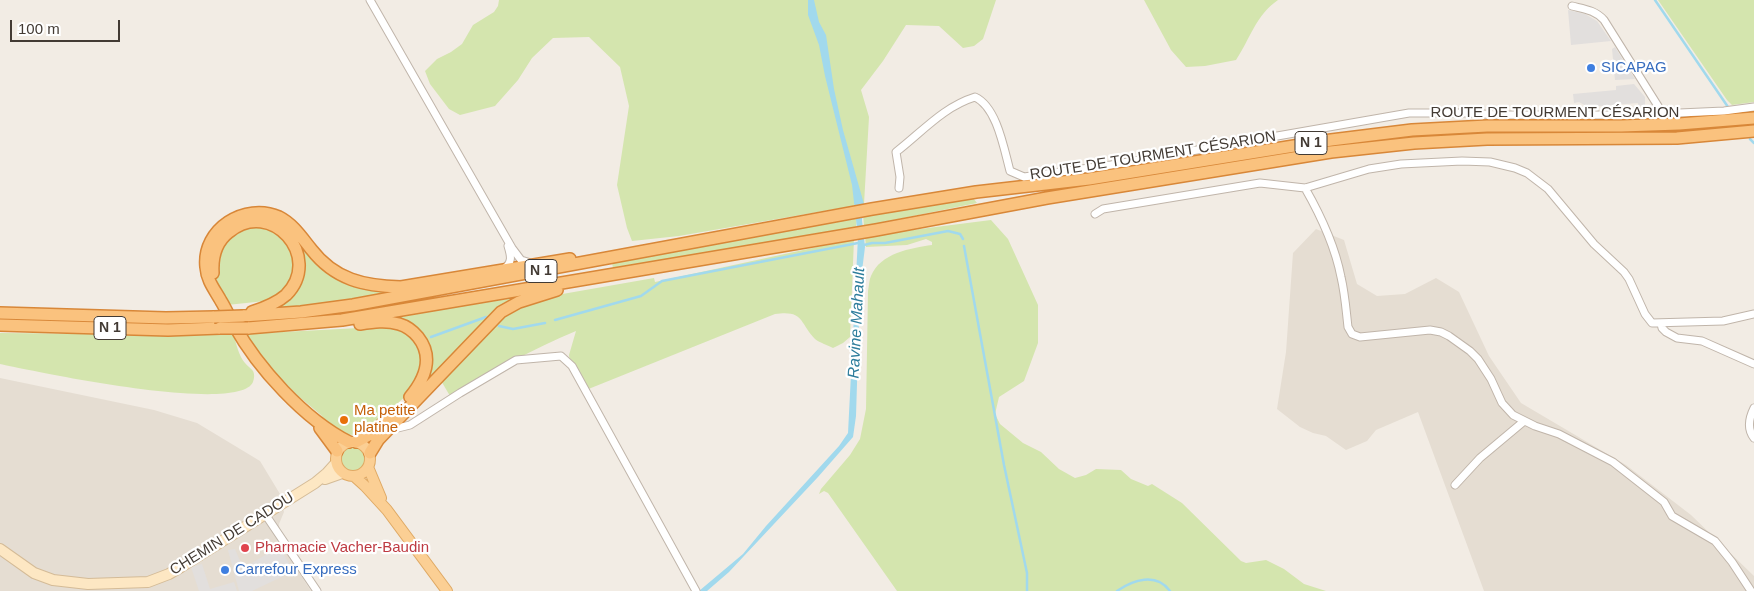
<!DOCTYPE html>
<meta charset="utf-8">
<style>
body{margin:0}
#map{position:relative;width:1754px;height:591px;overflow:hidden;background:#f2ece4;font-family:Arial,sans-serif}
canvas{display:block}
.scale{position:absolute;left:10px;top:20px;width:110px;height:22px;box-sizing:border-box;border:2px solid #433b34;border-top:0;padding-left:6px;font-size:15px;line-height:18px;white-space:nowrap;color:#433b34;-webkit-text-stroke:4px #fff;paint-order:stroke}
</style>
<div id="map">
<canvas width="1754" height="591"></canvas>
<div class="scale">100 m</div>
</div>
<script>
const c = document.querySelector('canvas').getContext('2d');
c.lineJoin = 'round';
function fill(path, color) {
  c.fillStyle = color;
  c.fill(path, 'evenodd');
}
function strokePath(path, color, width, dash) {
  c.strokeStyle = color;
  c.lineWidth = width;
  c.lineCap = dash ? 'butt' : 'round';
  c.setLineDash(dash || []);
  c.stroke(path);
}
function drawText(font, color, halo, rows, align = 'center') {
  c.font = font + ' Arial,sans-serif';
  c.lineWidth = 4.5;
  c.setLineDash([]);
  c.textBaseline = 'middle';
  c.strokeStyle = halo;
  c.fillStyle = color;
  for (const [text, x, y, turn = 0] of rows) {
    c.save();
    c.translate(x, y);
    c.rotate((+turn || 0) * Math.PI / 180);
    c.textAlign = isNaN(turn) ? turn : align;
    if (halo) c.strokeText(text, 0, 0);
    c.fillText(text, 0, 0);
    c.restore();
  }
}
fill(new Path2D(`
 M1316,229L1344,240L1357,284L1377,296L1405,294L1436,278L1459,292L1489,356L1521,403L1626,465L1691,515L1754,576V591H1484L1418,412L1376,430L1367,441L1346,450L1326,436L1313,433L1300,427L1277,409L1286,352L1293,253Z
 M0,378L154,410L197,423L260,461L280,494L284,512L279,524L281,545L311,591H0Z`), '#e5ddd2');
fill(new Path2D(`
 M499,0H996L983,39L974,46L963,48L939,26L906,25L883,61L861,90L869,117L864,204L679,236L632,241L627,228L617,185L629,106L620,67L589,37L553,38L532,58L518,80L495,106L460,115L449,109L430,84L425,71L437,59L451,52L462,44L473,25L494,12L498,6Z
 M1144,0H1278C1256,15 1250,39 1236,60L1205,66L1186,67L1171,50Z
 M1658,0H1754V102L1732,105L1727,100Z
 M973,198L977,203L864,226L863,215Z
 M857,216L856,227L613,269L612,262L659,255Z
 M991,220L1008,239L1038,305V343L1024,381L999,397L995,414L1000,424L1023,443L1041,452L1059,469L1075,478L1086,475L1096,469L1121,470L1131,479L1148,486L1152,484L1182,503L1241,561L1246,563L1266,560L1284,569L1304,584L1326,591H897L828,493L824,491L819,494L821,489L850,455L860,439L866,409L868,291C869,286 869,280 871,276C880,253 911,248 932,245V242L926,239L907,245L866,247L865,236Z
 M257,222L290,240L296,271L282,293L265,301L227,305L219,288L214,268L223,240Z
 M854,239L850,337L843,343L833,348C828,345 820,343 815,339C799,322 804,310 775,314L586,390L570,363L569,355L576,331C532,349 492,372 450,396L440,379L488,329L514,308L551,296L654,278L655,282Z
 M300,243L326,268L398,291L323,304L275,309C296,284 311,277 300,243Z
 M513,298L514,299L428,379C435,353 425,328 399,318V316Z
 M398,326L420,344L424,367L407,395L390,410L371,429L354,435L343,434L332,428L321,415L297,395L261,358L244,334Z
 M0,333L234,335C236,344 239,356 245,363C247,366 251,368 253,371C255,375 254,379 253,382C239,415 33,371 0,364Z
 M339 459a14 14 0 1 1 28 0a14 14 0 1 1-28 0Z`), '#d4e5ae');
fill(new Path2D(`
 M1568,10L1585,14L1597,21L1611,41L1571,45Z
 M1615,47L1635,79L1615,80L1612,49Z
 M1634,84L1645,97V105L1638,106V103L1588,107L1579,102L1574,103L1573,94L1616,90V86Z
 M279,547L294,571L252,591H239L228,550L235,549L243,568Z
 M202,564L210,589L234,582L237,591H199L191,567Z`), '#e2dfdd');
fill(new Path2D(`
 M808,0H814L819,22L826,35L834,89L843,130L864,204L862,220L865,247L860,287L856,416L853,437L818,477L729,572L707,591H699L743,554L766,526L839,446L848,433L858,237L852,185L825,76L819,45L808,15Z`), '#a1d9ed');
strokePath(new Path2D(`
 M1655,0L1728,107
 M1750,139L1754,143
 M864,245L872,243H885L948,231L960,234L963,239
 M964,246L1004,465L1027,573V591
 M555,320L641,296L662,281L858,243
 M499,326L513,329L545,323
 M431,337L486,317
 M1117,591C1133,580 1156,572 1170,591`), '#a1d9ed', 2.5);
const minor = new Path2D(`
 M370,0L512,248L521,260L531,263
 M1572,6C1584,9 1595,10 1604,20L1663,114
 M899,188L900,177L896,152C922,132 943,107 975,97C997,107 1004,149 1010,171L1024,177L1111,165L1409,113H1468L1498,115H1635L1724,111L1754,107
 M1305,188C1321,216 1335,246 1341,277C1345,294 1346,310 1348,327L1352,334L1360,337L1430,330L1441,332L1449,336L1470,351L1478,359L1491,379L1502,403L1513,415L1535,426L1559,434L1613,462L1664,502L1672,516L1715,541L1732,562L1751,591
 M1095,214L1103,209L1260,183L1305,188L1369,169L1401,164L1462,161L1490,162L1515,168L1527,173L1548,189L1594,244L1624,272L1629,279L1645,314L1652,323L1723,321L1754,314
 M503,269C513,263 511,256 508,246
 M1661,324L1662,328L1666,332L1677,338L1702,341L1754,364
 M1754,408C1749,418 1747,429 1754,438
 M392,425L398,428L410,425L460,393L516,360L561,356L572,366L696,591
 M1455,485L1480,458L1523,422
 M265,514L317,591`);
const secondary = new Path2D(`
 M325,479L342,473
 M0,549L34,573L53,580L88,584L148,582L169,574L181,567L315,483L327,473L336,463`);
const primary = new Path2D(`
 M336 459a17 17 0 1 1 34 0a17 17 0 1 1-34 0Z
 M368,467L381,498
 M354,476L365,486L387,510L447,591`);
const trunk = new Path2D(`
 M213,273C212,257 216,242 229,232C271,197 324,257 286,295C277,303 264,308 252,312
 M0,313L166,318L214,317
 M243,316L301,312L353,305L872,209L976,192L1089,179L1331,140L1412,130L1487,126H1621L1679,124L1754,118
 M360,324C373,322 386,320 399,324C406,326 413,331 418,337C434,357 425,379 410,397
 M0,325L168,330L220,328
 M248,328L342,320L876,230L1047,198L1331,152L1414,143L1487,139L1677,138L1754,131
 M320,428L337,451
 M349,442C304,419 258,368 234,325C229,317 226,309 221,301C215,290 207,281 206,267C202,229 245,202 279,217C293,224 302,238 311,249C335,280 364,286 401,287L570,259
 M356,442L371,434L390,417
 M370,453L378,440L501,312L519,302L557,290`);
strokePath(minor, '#c0b5aa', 9);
strokePath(secondary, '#d4bb97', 12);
strokePath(primary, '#dfa964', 12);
strokePath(trunk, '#d88738', 14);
strokePath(minor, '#fff', 7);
strokePath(secondary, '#fde7c3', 10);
strokePath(primary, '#fbcf94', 10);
strokePath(trunk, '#fac27e', 11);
const trunkBridge = new Path2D(`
 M214,317L243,316
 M220,328H248`);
strokePath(trunkBridge, '#d88738', 14, []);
strokePath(trunkBridge, '#fac27e', 11);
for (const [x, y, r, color] of [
 [1591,68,5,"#3f7fe0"],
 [344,420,5,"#e8710a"],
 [245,548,5,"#e0444e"],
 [225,570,5,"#3f7fe0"]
]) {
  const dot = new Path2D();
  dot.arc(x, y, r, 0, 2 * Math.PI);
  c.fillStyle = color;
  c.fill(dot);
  strokePath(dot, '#fff', 2);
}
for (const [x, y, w] of [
 [1311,143,32],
 [541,271,32],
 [110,328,32]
]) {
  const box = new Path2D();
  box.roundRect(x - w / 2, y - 11.5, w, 23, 4);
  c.fillStyle = '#fff';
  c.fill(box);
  strokePath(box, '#433b34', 1);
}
drawText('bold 14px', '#433b34', null, [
 ["N 1",1311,143],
 ["N 1",541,271],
 ["N 1",110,328]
]);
drawText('15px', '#366cbe', '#fff', [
 ["SICAPAG",1601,68],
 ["Carrefour Express",235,570]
], 'left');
drawText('15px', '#433b34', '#fff', [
 ["ROUTE DE TOURMENT CÉSARION",1555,113],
 ["ROUTE DE TOURMENT CÉSARION",1153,156,-9],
 ["CHEMIN DE CADOU",232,534,-32]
]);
drawText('15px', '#c56008', '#fff', [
 ["Ma petite",354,411],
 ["platine",354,428]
], 'left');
drawText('15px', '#be3a42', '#fff', [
 ["Pharmacie Vacher-Baudin",255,548]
], 'left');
drawText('italic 16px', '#2e7d9c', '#fff', [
 ["Ravine Mahault",857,323,-87]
]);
</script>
